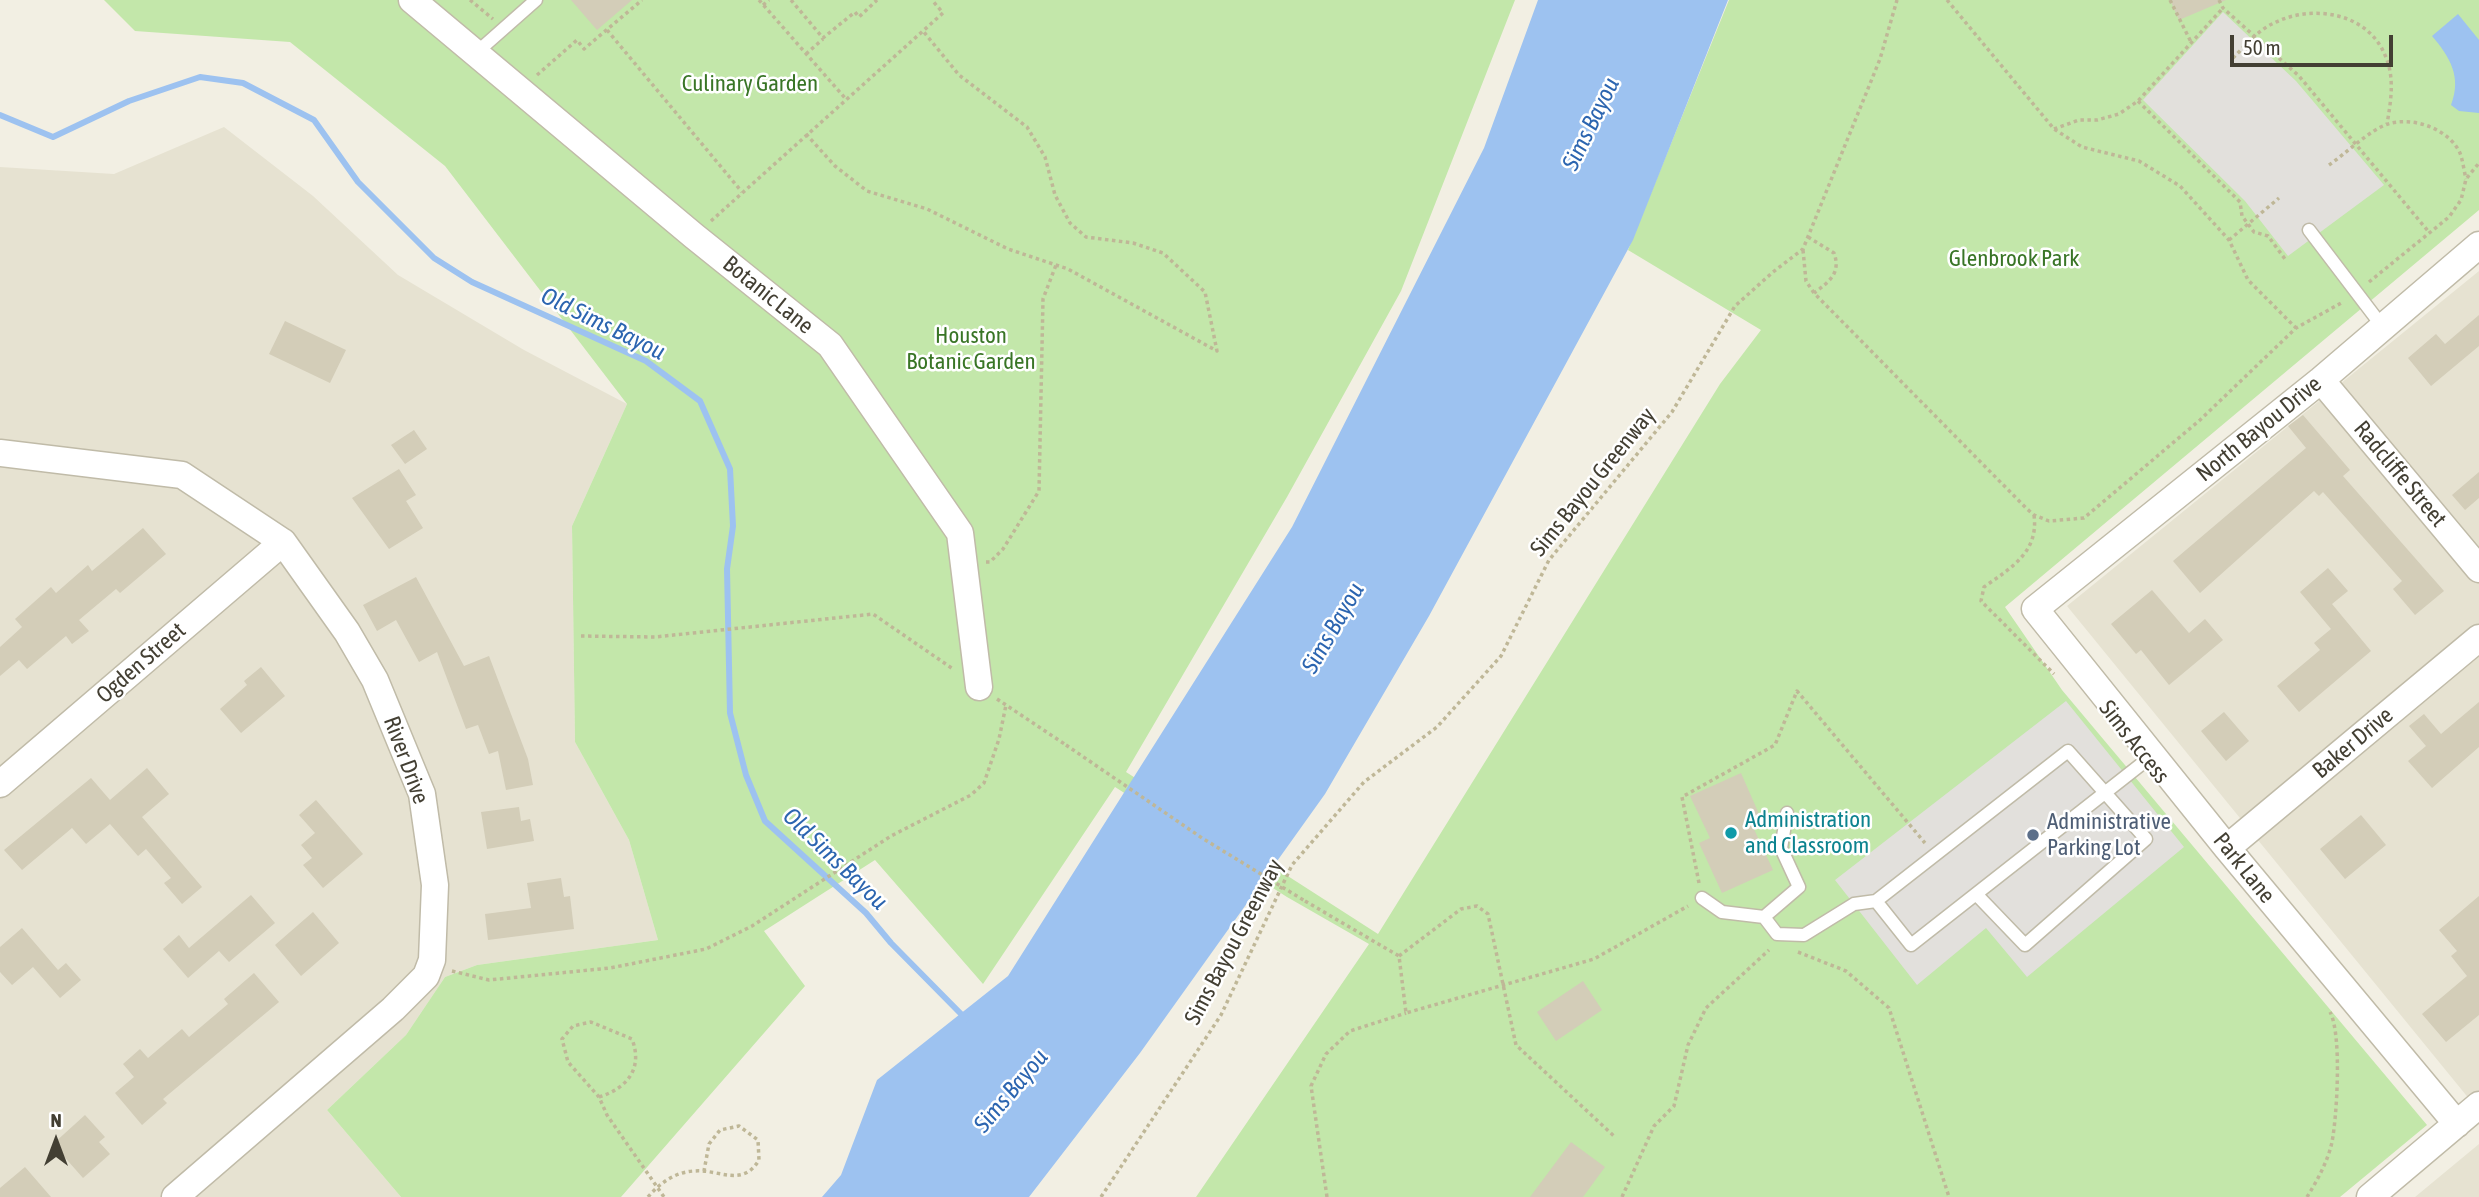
<!DOCTYPE html>
<style>
body{margin:0}
#map{position:relative;width:2479px;height:1197px;overflow:hidden;background:#f2efe3;font-family:"Asap Condensed",sans-serif}
canvas{display:block}
.north{position:absolute;left:21px;top:1106px;width:70px;height:70px;-webkit-text-stroke:5px #fff;paint-order:stroke;rotate:0deg;font-size:19px;font-weight:700;line-height:28px;text-align:center;color:#433f33}
.north::after{content:'';display:block;margin:auto;width:24px;height:32px;background:#433f33;clip-path:polygon(50% 0,100% 100%,50% 72%,0 100%)}
.scale{position:absolute;left:2230px;top:35px;width:163px;height:32px;box-sizing:border-box;border:4px solid #433f33;border-top:0;padding-left:9px;font-size:21px;line-height:24px;white-space:nowrap;color:#433f33;-webkit-text-stroke:5px #fff;paint-order:stroke}
</style>
<div id="map">
<canvas width="2479" height="1197"></canvas>
<div class="north">N</div>
<div class="scale">50 m</div>
</div>
<script>
const c = document.querySelector('canvas').getContext('2d');
c.lineJoin = 'round';
function fill(path, color) {
  c.fillStyle = color;
  c.fill(path, 'evenodd');
}
function strokePath(path, color, width, dash) {
  c.strokeStyle = color;
  c.lineWidth = width;
  c.lineCap = dash ? 'butt' : 'round';
  c.setLineDash(dash || []);
  c.stroke(path);
}
function drawText(font, color, halo, rows, align = 'center') {
  c.font = font + ' "Asap Condensed",sans-serif';
  c.lineWidth = 5;
  c.setLineDash([]);
  c.textBaseline = 'middle';
  c.strokeStyle = halo;
  c.fillStyle = color;
  for (const [text, x, y, turn = 0] of rows) {
    c.save();
    c.translate(x, y);
    c.rotate((+turn || 0) * Math.PI / 180);
    c.textAlign = isNaN(turn) ? turn : align;
    if (halo) c.strokeText(text, 0, 0);
    c.fillText(text, 0, 0);
    c.restore();
  }
}
fill(new Path2D(`
 M224,127L313,196L398,275L524,350L627,404L572,526L575,742L629,840L658,940L477,965L445,977L406,1035L327,1110L401,1197H0V167L114,174Z
 M2479,271V1111L2067,606Z
 M2479,1144V1197H2415Z`), '#e6e2d1');
fill(new Path2D(`
 M104,0H1515L1401,291L1287,497L1126,772L1378,934L1720,384L1761,330L1628,250L1729,0H2479V210L2005,607L2062,690L2427,1125L2340,1197H1196L1369,944L1287,897L1115,787L983,984L875,860L764,931L805,986L621,1197H401L327,1110L406,1035L445,977L477,965L658,940L629,840L575,742L572,526L627,404L445,166L290,42L135,31Z`), '#c3e7aa');
fill(new Path2D(`
 M2223,12L2296,81L2384,185L2288,256L2245,201L2143,100Z
 M2066,701L2184,847L2027,977L1986,928L1917,985L1835,880Z`), '#e2e0dc');
fill(new Path2D(`
 M1538,0H1728L1633,240L1429,616L1325,794L1140,1053L1029,1197H822L841,1175L877,1080L1008,976L1292,527L1484,148Z
 M2458,14L2479,40V113L2459,111L2451,105C2462,77 2450,57 2432,36Z`), '#9dc2f0');
strokePath(new Path2D(`
 M0,115L53,137L129,101L200,77L243,83L314,120L358,182L434,258L472,282L646,361L700,401L730,469L733,526L727,569L730,713L746,775L765,821L866,913L891,943L966,1019`), '#9dc2f0', 6);
fill(new Path2D(`
 M571,0H632L597,30Z
 M2170,0H2226L2179,20Z
 M2479,315V346L2431,386L2408,358L2436,334L2445,344Z
 M285,321L346,350L330,383L269,354Z
 M2303,415L2350,470L2343,476L2444,591L2415,615L2393,589L2402,581L2323,492L2319,496L2314,491L2200,593L2173,561L2306,448L2288,426Z
 M414,430L427,449L405,464L391,445Z
 M399,469L416,495L406,501L423,528L389,549L352,498Z
 M2479,472V498L2465,510L2452,495Z
 M143,528L166,554L120,593L116,589L79,620L89,631L72,644L66,636L27,669L19,660L0,676V647L22,627L15,619L51,587L56,593L88,565L92,571Z
 M2328,568L2348,591L2332,604L2371,651L2299,712L2277,686L2320,650L2314,643L2331,629L2300,592Z
 M416,577L464,666L489,656L528,759L533,785L506,790L498,751L489,754L478,725L466,729L437,652L419,662L396,620L377,631L363,605Z
 M2152,590L2189,633L2205,619L2223,640L2169,685L2141,650L2136,654L2111,624Z
 M261,667L285,696L241,733L220,709L247,685L244,681Z
 M2479,702V747L2432,788L2408,761L2426,746L2409,726L2424,714L2441,734Z
 M2224,712L2249,741L2226,761L2201,731Z
 M147,768L169,794L142,817L202,887L182,904L164,883L171,878L146,849L138,856L110,824L86,844L72,828L22,870L4,850L91,778L110,800Z
 M1741,773L1763,823L1753,827L1773,870L1722,893L1699,843L1710,838L1690,796Z
 M316,800L363,854L323,888L303,865L312,858L301,845L315,833L299,815Z
 M519,807L521,821L530,819L534,841L487,849L481,812Z
 M2361,815L2386,845L2345,879L2320,849Z
 M561,878L564,897L570,896L574,929L488,940L485,914L531,908L527,883Z
 M251,895L275,923L229,962L219,951L188,978L163,949L179,935L189,948Z
 M2479,896V1015L2446,1042L2422,1014L2467,976L2451,956L2457,951L2439,930Z
 M313,912L339,943L301,976L275,945Z
 M22,928L58,970L66,963L81,980L60,998L33,967L12,985L0,972V947Z
 M254,973L279,1002L163,1099L167,1103L142,1125L115,1093L134,1077L123,1064L140,1049L148,1058L182,1029L189,1037L228,1004L224,999Z
 M1583,981L1602,1010L1556,1041L1537,1012Z
 M85,1115L105,1137L99,1142L110,1154L83,1178L53,1144Z
 M1571,1142L1605,1167L1583,1197H1530Z
 M25,1167L51,1197H0V1188Z`), '#d3cdb8');
const lane = new Path2D(`
 M476,53L536,0
 M2309,230L2382,326
 M1702,898L1722,912L1764,917L1777,934L1804,935L1854,904L1876,901L1911,945L2153,755
 M1876,901L2068,751L2146,839L2025,945L1976,894
 M1764,917L1799,887L1781,848L1787,813`);
const street = new Path2D(`
 M412,0L694,236L830,345L960,533L979,687
 M2321,380L2479,569
 M0,453L182,475L283,542L347,632L375,680L422,794L435,885L432,960L426,976L393,1009L175,1197
 M0,784L283,542
 M2227,848L2479,638
 M2457,1124L2227,848L2035,609L2321,380L2479,245
 M2370,1197L2479,1105`);
strokePath(lane, '#c0bba8', 15);
strokePath(street, '#c0bba8', 29);
strokePath(new Path2D(`
 M470,0L493,19
 M759,0L845,98
 M791,0L823,38L855,12L859,17L877,0
 M1947,0L2054,129L2082,147L2139,161L2180,186L2229,240L2248,280L2296,328
 M2170,0L2191,42
 M2219,0L2223,8L2299,76L2428,231
 M763,5L769,0
 M607,30L742,192
 M806,54L823,39
 M2233,58C2245,46 2258,30 2274,23C2312,4 2367,12 2385,55C2395,77 2391,101 2387,124
 M537,75L577,40L584,49L642,0
 M2138,101L2240,202L2242,216L2254,232L2268,236L2285,259
 M2054,129L2079,120H2097L2119,114L2138,101L2223,8
 M806,134L835,166L867,191L927,209L1008,249L1068,269L1217,351L1205,292L1163,253L1133,243L1086,237L1070,223L1055,195L1045,157L1027,127L959,75L923,31
 M2329,165C2345,154 2371,129 2388,124C2413,116 2449,129 2460,153C2463,161 2464,171 2466,179
 M711,221L943,13L932,0
 M1808,237L1834,253C1841,273 1830,281 1814,293
 M2229,240L2279,198
 M1803,250L1806,281L1814,293L2026,508L2034,515L2049,521L2084,518L2200,420L2296,328L2343,302
 M2369,282L2449,217L2461,200L2466,179L2479,163
 M2034,515C2039,552 2011,568 1984,587L1981,601L2054,674
 M986,562H990L1003,549L1039,491L1043,299L1056,265
 M581,636L655,637L873,614L953,669
 M997,699L1066,745
 M1699,883L1682,797L1775,745L1797,691L1925,843
 M1305,901L1399,956L1406,1013L1594,959L1688,906
 M1798,952L1846,971L1889,1008L1949,1197
 M1399,956L1461,909L1477,906L1488,914L1516,1045L1615,1137
 M452,971L489,980L610,968L706,949L752,926L891,836L971,795L984,783L999,739L1006,705
 M599,1097C628,1088 643,1068 632,1039L591,1022L573,1026L562,1039L568,1062L599,1097L607,1115L664,1197
 M648,1197C660,1183 675,1172 694,1171C720,1169 742,1188 759,1160L758,1140L739,1126L720,1130L709,1144L704,1171
 M1101,1197L1221,1015L1292,865L1364,782L1437,727L1501,656L1549,560L1672,412L1735,306L1773,272L1803,249L1880,59L1897,0
 M1327,1197L1311,1086L1326,1054L1350,1031L1406,1013
 M1622,1197L1654,1126L1674,1106L1688,1045L1706,1008L1769,950
 M2307,1197C2317,1181 2328,1161 2332,1142C2337,1116 2342,1034 2330,1012`), '#bfb797', 3.5, [3.5, 3.5]);
strokePath(lane, '#fff', 12);
strokePath(street, '#fff', 26);
strokePath(new Path2D(`
 M1066,745L1202,838L1305,901`), '#bfb797', 3.5, [3.5, 3.5]);
for (const [x, y, r, color] of [
 [1731,833,7,"#0f9aa8"],
 [2033,835,7,"#5c6f8a"]
]) {
  const dot = new Path2D();
  dot.arc(x, y, r, 0, 2 * Math.PI);
  c.fillStyle = color;
  c.fill(dot);
  strokePath(dot, '#fff', 2.5);
}
drawText('23px', '#397526', '#fff', [
 ["Culinary Garden",750,84],
 ["Glenbrook Park",2014,259],
 ["Houston",971,336],
 ["Botanic Garden",971,362]
]);
drawText('23px', '#433f33', '#fff', [
 ["Botanic Lane",768,295,39],
 ["North Bayou Drive",2259,429,-39],
 ["Radcliffe Street",2400,474,50],
 ["Sims Bayou Greenway",1593,482,-51],
 ["Ogden Street",141,663,-41],
 ["Sims Access",2134,742,52],
 ["Baker Drive",2353,743,-40],
 ["River Drive",406,760,70],
 ["Park Lane",2244,868,51],
 ["Sims Bayou Greenway",1234,942,-62]
]);
drawText('23px', '#0d838f', '#fff', [
 ["Administration",1745,820],
 ["and Classroom",1745,846]
], 'left');
drawText('23px', '#4e5e75', '#fff', [
 ["Administrative",2047,822],
 ["Parking Lot",2047,848]
], 'left');
drawText('italic 24px', '#2c65b0', '#fff', [
 ["Sims Bayou",1591,124,-64],
 ["Old Sims Bayou",603,324,26],
 ["Sims Bayou",1333,628,-60],
 ["Old Sims Bayou",835,859,44],
 ["Sims Bayou",1011,1091,-50]
]);
</script>
